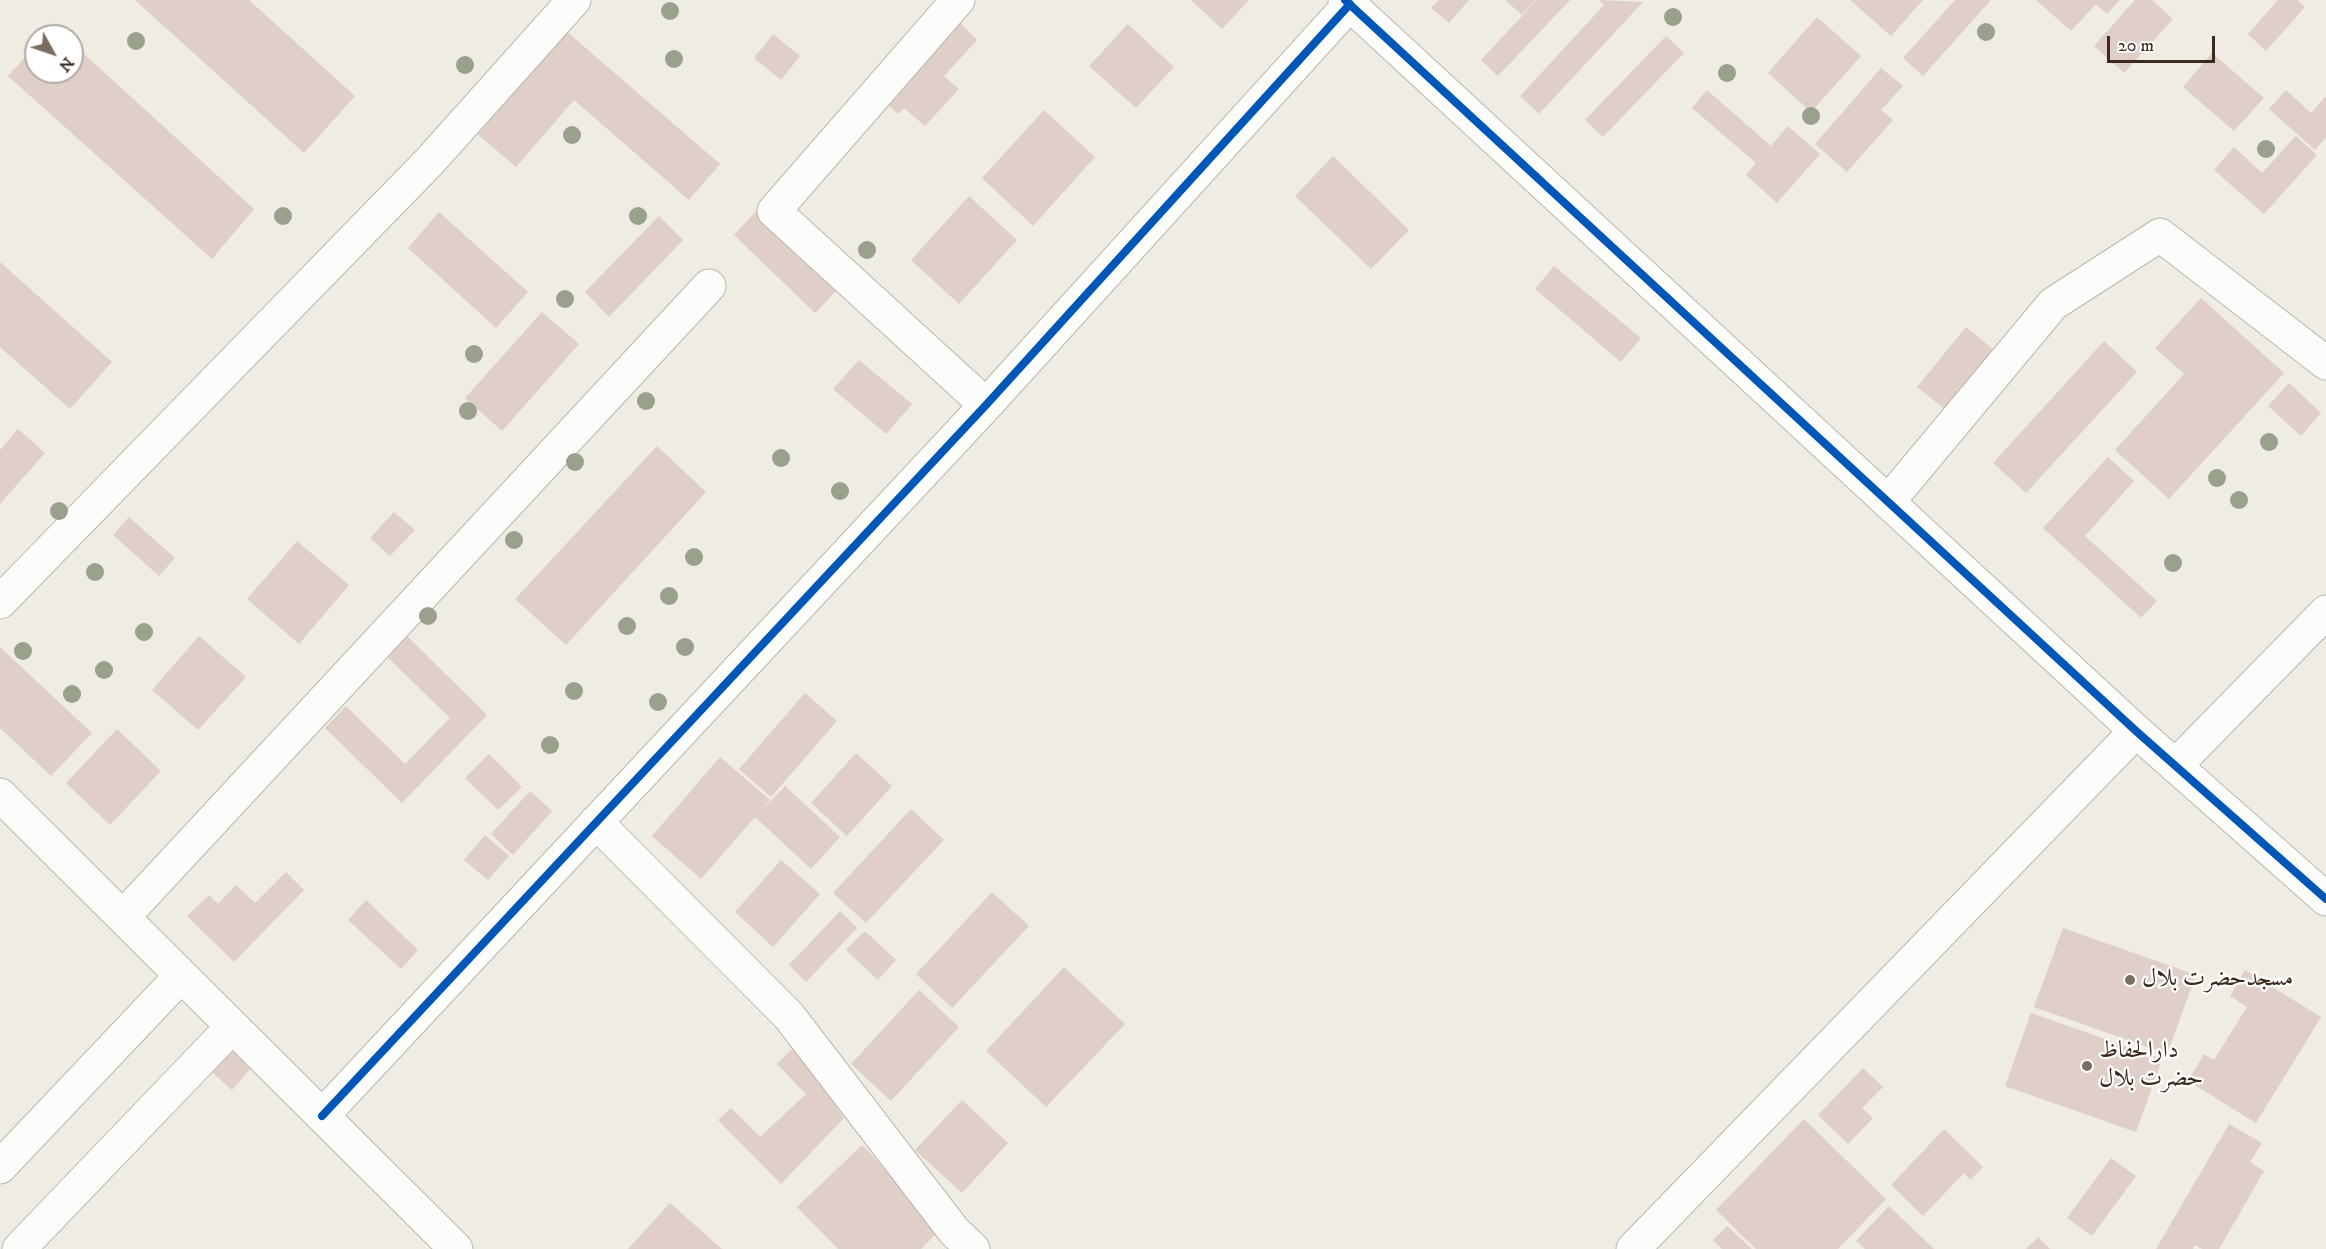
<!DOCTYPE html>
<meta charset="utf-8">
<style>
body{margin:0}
#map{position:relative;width:2326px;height:1249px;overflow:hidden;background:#eeece3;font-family:"IM FELL DW Pica",serif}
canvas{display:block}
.north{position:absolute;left:24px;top:24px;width:60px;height:60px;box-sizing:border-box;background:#fff;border:2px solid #b1aaa5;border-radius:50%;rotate:130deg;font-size:16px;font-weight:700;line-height:24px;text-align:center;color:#3b2a1e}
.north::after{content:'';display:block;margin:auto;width:21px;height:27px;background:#7a6e63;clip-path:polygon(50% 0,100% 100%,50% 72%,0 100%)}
.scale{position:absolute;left:2107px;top:36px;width:108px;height:27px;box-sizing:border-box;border:3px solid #3b2a1e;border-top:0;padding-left:8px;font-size:18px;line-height:21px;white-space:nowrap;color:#3b2a1e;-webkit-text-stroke:4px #fff;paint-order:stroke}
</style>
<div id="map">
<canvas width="2326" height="1249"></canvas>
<div class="north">N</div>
<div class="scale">20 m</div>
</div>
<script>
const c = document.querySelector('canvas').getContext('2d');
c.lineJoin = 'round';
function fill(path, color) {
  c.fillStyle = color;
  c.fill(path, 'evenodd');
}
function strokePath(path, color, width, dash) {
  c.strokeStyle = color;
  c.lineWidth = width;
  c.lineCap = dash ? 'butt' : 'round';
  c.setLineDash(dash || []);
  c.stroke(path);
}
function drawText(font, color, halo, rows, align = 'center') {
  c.font = font + ' "IM FELL DW Pica",Amiri,serif';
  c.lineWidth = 4.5;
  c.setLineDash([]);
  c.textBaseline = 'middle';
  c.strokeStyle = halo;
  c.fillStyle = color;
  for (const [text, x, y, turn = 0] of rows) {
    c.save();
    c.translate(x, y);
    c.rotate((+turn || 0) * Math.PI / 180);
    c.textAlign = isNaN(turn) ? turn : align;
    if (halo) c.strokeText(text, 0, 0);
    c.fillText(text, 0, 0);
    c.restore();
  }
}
fill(new Path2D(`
 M135,0H249L355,96L304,153Z
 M1191,0H1249L1222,29Z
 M1439,0H1469L1449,23L1431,8Z
 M1505,0H1536L1522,15Z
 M1537,0H1570L1498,76L1481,60Z
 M1599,0L1643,2L1539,114L1520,96L1604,5Z
 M1850,0H1923L1891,36Z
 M1955,0H1991L1923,76L1903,58Z
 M2036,0H2120L2107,14L2096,4L2071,31Z
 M2135,0H2152L2173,19L2124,73L2094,46Z
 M2278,0H2297L2305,7L2266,51L2248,34Z
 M1817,17L1861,56L1811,112L1768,73Z
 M956,19L977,40L944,76L959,89L925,126L904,108L898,114L882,99Z
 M1128,24L1174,67L1136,108L1089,66Z
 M53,26L64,36H44Z
 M565,30L720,164L689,200L574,100L516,167L476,133Z
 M773,34L800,56L781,80L754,58Z
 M1666,36L1684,53L1603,137L1585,120Z
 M72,43L254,209L212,259L8,76L36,45V72H72Z
 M2212,53L2264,98L2234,131L2183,87Z
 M1881,68L1903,86L1881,110L1893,120L1847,172L1815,144Z
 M1707,90L1771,146L1788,126L1820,154L1777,203L1746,175L1756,163L1692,108Z
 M2286,90L2311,113L2326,96V138L2315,150L2269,109Z
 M1044,110L1095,157L1033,226L982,178Z
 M2296,136L2317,155L2264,214L2214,170L2234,147L2262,173Z
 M1333,156L1409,230L1371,269L1295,196Z
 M969,196L1017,240L959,304L911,260Z
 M757,210L839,288L815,313L734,235Z
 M439,212L528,292L496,328L408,248Z
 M659,216L683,240L609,317L585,292Z
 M0,262L112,362L70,409L0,347Z
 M1554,266L1641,338L1621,362L1535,289Z
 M2201,298L2284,373L2169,499L2115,450L2184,374L2155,348Z
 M542,312L579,344L502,431L465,398Z
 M1966,327L1995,351L1946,410L1917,387Z
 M2104,341L2137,372L2026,493L1993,463Z
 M859,360L912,404L886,434L833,389Z
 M2289,383L2321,413L2301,436L2268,406Z
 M18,429L45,453L0,504V450Z
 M657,446L706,492L566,645L515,599Z
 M2108,457L2134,481L2085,536L2157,601L2141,618L2043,528Z
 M394,512L415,530L390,556L370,538Z
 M129,517L175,558L159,576L113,535Z
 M297,541L349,585L299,644L247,599Z
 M401,630L487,715L402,803L325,728L346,706L405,764L450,718L381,651Z
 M199,636L246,677L198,730L152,690Z
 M0,647L92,733L51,776L0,728Z
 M805,693L837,721L771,797L739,769Z
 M117,729L161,771L110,825L66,783Z
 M856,753L892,786L847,836L811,803Z
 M489,754L522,787L498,810L465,778Z
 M720,757L770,800L760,812L785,786L840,837L811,869L755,817L701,879L652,836Z
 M530,791L552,811L513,855L491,834Z
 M911,809L944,840L866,923L833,893Z
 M485,835L509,856L488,880L464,860Z
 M781,860L820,894L773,947L735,912Z
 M286,872L304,890L234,962L187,916L209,895L218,904L236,885L255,903Z
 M992,892L1029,926L952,1008L916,974Z
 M366,900L418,950L401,969L348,920Z
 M840,911L857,928L806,982L789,965Z
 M2063,928L2196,975L2167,1054L2034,1007Z
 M865,931L896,960L878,980L846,950Z
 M1064,967L1125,1024L1046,1107L986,1051Z
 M2245,970L2321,1017L2256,1123L2188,1081L2204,1054L2214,1060L2247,1007L2230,996Z
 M919,990L959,1027L891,1101L851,1064Z
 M2031,1013L2162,1059L2136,1132L2005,1086Z
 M229,1044L253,1066L232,1090L207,1068Z
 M796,1045L844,1118L781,1184L718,1120L731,1108L760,1137L806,1094L777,1064Z
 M1863,1068L1883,1087L1862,1108L1873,1118L1848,1144L1818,1115Z
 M962,1100L1008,1143L962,1193L915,1150Z
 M1804,1119L1886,1199L1838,1249H1756L1716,1210Z
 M2229,1124L2262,1143L2250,1162L2264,1171L2219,1249H2202L2195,1245L2193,1249H2156Z
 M1944,1129L1983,1167L1970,1180L1964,1173L1923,1216L1891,1185Z
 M862,1145L942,1228L921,1249H838L797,1207Z
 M2111,1158L2136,1176L2092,1236L2067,1218Z
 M670,1203L722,1249H628Z
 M1889,1206L1934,1249H1865L1856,1241Z
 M1727,1226L1752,1249H1722L1713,1240Z
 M2038,1237L2050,1249H2026Z`), '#e0cec8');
const minor = new Path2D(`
 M958,0L774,211L986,405
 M1345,0L2136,731L2326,899
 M1888,502L2053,304L2160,235L2326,363
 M0,602L430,161L574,0
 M2175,766L2326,612
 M0,795L456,1249
 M596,822L789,1016L954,1231L973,1249
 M123,917L709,286
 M322,1116L986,405L1350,4
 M0,1167L181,976
 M19,1249L232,1027
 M1633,1249L2136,731`);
strokePath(minor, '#bab7b0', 35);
strokePath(minor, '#fcfcfb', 33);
strokePath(new Path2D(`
 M1345,0L2136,731L2326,899
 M322,1116L986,405L1350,4`), '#0057b8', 8);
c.fillStyle = '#99a08c';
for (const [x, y] of [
 [670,11],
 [1673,17],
 [1986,32],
 [136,41],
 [674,59],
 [465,65],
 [1727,73],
 [1811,116],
 [572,135],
 [2266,149],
 [283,216],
 [638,216],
 [867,250],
 [565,299],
 [474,354],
 [646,401],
 [468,411],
 [2269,442],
 [781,458],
 [575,462],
 [2217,478],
 [840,491],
 [2239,500],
 [59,511],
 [514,540],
 [694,557],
 [2173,563],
 [95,572],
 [669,596],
 [428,616],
 [627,626],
 [144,632],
 [685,647],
 [23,651],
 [104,670],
 [574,691],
 [72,694],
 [658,702],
 [550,745]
]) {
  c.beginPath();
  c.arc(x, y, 9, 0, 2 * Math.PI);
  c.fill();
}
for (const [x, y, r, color] of [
 [2130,980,6,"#7a6e63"],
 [2087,1066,6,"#7a6e63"]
]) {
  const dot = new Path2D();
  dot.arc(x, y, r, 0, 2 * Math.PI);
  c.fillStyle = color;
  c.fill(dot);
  strokePath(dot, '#fff', 2);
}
drawText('24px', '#3b2a1e', '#fff', [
 ["مسجدحضرت بلال",2142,980],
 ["دارالحفاظ",2099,1052],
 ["حضرت بلال",2099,1080]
], 'left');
</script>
